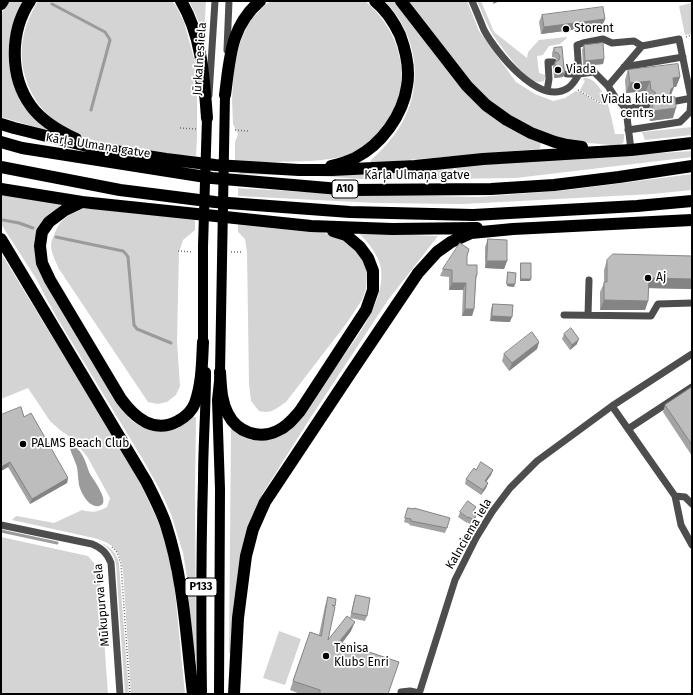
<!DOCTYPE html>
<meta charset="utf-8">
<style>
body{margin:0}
#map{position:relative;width:693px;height:695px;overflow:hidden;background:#fff;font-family:"Fira Sans",sans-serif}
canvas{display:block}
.frame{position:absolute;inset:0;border:2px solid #000;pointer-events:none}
</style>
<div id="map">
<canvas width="693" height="695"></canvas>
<div class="frame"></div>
</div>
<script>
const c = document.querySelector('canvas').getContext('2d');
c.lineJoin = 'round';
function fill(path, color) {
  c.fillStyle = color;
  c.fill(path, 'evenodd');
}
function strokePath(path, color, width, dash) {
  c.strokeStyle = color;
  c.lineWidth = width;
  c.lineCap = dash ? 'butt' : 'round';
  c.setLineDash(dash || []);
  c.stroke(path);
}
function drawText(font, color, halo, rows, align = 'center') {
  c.font = font + ' "Fira Sans",sans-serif';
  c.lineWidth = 3.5;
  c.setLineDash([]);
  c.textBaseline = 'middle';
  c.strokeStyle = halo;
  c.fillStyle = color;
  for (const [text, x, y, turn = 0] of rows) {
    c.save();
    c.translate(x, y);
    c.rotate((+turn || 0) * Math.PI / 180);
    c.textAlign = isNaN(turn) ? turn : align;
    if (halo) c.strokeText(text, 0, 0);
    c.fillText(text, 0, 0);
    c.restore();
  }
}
fill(new Path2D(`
 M8,1H23L16,16L10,36L9,54L46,129L45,130L1,117V15Z
 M38,1H172L176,6L184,22L196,66L197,89V139L196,156L185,155L182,156C125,148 47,145 26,79C17,51 23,26 38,1Z
 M189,1H206L204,36L196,15Z
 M271,1H365C394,25 410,65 397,102C394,112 387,121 380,130C370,142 359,151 344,156C333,159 322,160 311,161C285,162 260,162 235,162V142L238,134L233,124L232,99L234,66L240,43L249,22L265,5Z
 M385,1H395L504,125L526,137L541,142L540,148L538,149L372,163L371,162V160C381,151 391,140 399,128C425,87 418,35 385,1Z
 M408,1H467L479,31L516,82L535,94L553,101L565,98L576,91L578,92L579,91L600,104L607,101L611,116L615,134H624V139L623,143L619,145H611L567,141L526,125L493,104L474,86Z
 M477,1H481L494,32L527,58L528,52L539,40L566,37L567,38L560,44L549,46L543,55L537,56L539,73L545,75V78L544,81C542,81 540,83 538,82C526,82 500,45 493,35C487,25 482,12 477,1Z
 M691,3L692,34L685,35L679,6Z
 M584,78C595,77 602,91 606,100L600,102L580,90L585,81L583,80Z
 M692,127V135L645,140L642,132Z
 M692,151V157L516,178L435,179H361L319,176L239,174L240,171L275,173L352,175L429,168Z
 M692,174V190L652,194L463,204L376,203L238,196V188L338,194L478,197L568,190Z
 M1,194L60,203V206L50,215L36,248L122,409C126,414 130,420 135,423C137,425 141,426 144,427C161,435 180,432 192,417H196L195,494L196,657L193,658L187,577L183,553L171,514L160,490L142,458L59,321L46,298L37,280L1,224Z
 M83,209H94L195,219V230L183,240L179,252L177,342L180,386L176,395L167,402L158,404L148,402L59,269C56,262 51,253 51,245C51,241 53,237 55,233C61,218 68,215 83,209Z
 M238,222L316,231L331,235L344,239L351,244L365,262L367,274L366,289L362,300L346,324L286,402C275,409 272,414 259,411L251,401L249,384L247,252L245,239L238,232Z
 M359,233L438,236L388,300L311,417L263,493L251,520L232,654L229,653L231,429C238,431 242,437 248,439C259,443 276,440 286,433C289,431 292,428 295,425C308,407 320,389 332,372C351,345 386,303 381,269C380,260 373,249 367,242C365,239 361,236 359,233Z
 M1,253L136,474L157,519L166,544L174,582L185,694H131L123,571C120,549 114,544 94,538L12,520L15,517L17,516L54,523L82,510C92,513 98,512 107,507L110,498L88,458L74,440L60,430L50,421L28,388L1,399Z
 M1,537L88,556L99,569L108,694H1Z
 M101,543C111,547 117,553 119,564L129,694H125L116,564C114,554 109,548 101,543Z
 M279,631L301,639L285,685L263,678Z`), '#d4d4d4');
fill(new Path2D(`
 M73,446C84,451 86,465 90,474C93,479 112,504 99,506C89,508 81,493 79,485C78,479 78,473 77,467C75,461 72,455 70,449L71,447Z`), '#9b9b9b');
strokePath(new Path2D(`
 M52,4L105,32L109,38L110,40L91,110
 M3,220L19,223L33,228
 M56,237L123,251L126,254L128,257L134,325L137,329L171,343
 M1,531L57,543`), '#9b9b9b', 3);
strokePath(new Path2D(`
 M555,61H563L567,74`), '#d9d9d9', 7, [7, 3.5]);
strokePath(new Path2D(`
 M686,37L692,35
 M578,90L600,103L608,100
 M180,128L196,129
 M235,130L248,131
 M178,251L193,252
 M231,252H243
 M112,547L117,552L121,564L130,694`), '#6f6f6f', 1.5, [1, 2]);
strokePath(new Path2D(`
 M472,1C476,10 480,20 484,30C496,52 539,107 568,88C573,85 576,79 579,74L594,72L608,86L615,97L626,109L648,105
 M227,50L229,1
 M624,67L683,57
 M567,74H579L577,45L583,43L603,39L612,43L634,41L642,46
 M608,86L642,46L679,39L691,98L690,112L680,122L628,130
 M547,91L549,79L548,62H553
 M209,95L215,1
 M671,102L692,98
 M626,109L631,150
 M564,315L651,316L658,304L692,303
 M588,315L589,280
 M612,406L675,496L681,525L692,545
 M628,429L692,387
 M675,496L685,497L692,504
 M1,525L92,544C102,548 107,553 111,563L120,694
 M401,694V692L410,691L419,693
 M419,694L455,580L476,538L492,512L510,488L537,461L612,406L692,354`), '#4d4d4d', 7);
strokePath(new Path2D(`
 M203,348V246L207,118
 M202,694C201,623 201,552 203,481C203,445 206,409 206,372
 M219,694L220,489L217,400L220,372L225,95`), '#000', 10);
strokePath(new Path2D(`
 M30,1C10,31 9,76 31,106C41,120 61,132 76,139
 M181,1C202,36 204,78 207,118
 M401,1L467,86L486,105L507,120L531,133L555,142L567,145L582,147
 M1,4L3,1
 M225,95C230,58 230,27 260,1
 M1,124L14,128L95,148L166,159L215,165L299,170H332L415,166L483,159L631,150L692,143
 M1,142L22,148L212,178L351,190L491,189L554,185L619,177L692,166
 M331,166C339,164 347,162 355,158C381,145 403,115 407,86C410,69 406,51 400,35C394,22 386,10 375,1
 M1,167L120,190L215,202L350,212L473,215L637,206L692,201
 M1,189L82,202L311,226L392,229L477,228
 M82,202L65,210L49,222L42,232L40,246L42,263L50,280L121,399C135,418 154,434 178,421C185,417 192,411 195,403C202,384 202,363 203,342
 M1,239L146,481C153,495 161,510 166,525C184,580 186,637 193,694
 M220,372C221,386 221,401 228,414C237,432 259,440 277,431C287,427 294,418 300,411L366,310L373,290V271L368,258L360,247L346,235L333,231
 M234,694L238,618L246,556L253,529L265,502L350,374L418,273L437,252L451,242L471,233L513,229L692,220`), '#000', 12);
fill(new Path2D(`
 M542,15L605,19L602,26L541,34L539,22Z
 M584,45L604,59L603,64L583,66L582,50Z
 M562,47L564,69L565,73L563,77L554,78L553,67L555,62L557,61L556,58L552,57V53L554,48Z
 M628,70L680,77L676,87H674L671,95L673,118L650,121L648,110L652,102L647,100L646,91L626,93L625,80Z
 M488,239L507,261L504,269L485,268V247Z
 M467,256V265L477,275L476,279L474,309L472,316H462L463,290H449V277L440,276L443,269Z
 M692,256V289L648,288V301L645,310H600V292L604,283V270L607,260Z
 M521,263L530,281H520V265Z
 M508,272L514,287L507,286V275Z
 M493,304L510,322L490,321L491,309Z
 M564,334L577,344L570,350L562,339Z
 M539,342L537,349L509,371L502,361L504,354Z
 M692,387V456L663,412L665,405Z
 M1,415L24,417L68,478L67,483L30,504L8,467L1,471Z
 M476,470H493L491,475L486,482L488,483L486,488L481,495L465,484L466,479Z
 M408,508L447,528L445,533L409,525L410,524L404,522Z
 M460,512H475V519L471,525L467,522V523L458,517Z
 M356,595L367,616L365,621L350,618L354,600Z
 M328,597L336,599L328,640L351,631L342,643L388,694H300L290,690L310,632L319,635L325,606Z`), '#a3a3a3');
fill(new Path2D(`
 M494,1H500L493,4Z
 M605,19L602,26L541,34L544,27Z
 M604,59L603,64L583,66L585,61Z
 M556,73H565L563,77L554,78Z
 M680,77L676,87H674L670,97L669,88L673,78Z
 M650,81L646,91L626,93L630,83Z
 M676,108L673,118L650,121L653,111Z
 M487,261H507L504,269L485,268Z
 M649,278L692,279V289L645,288Z
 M521,279H531L530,281H520Z
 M452,283H466L463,290H449Z
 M507,284H515L514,287L507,286Z
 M604,300L648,301L645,310H600Z
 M465,309H474L472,316H462Z
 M492,316L512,317L510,322L490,321Z
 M579,339L577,344L570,350L572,345Z
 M539,342L537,349L509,371L512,363Z
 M10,462L8,467L1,471V467Z
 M493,470L491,475L483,486L485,481Z
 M68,478L67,483L30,504L32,499Z
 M488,483L486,488L481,495L483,490Z
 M477,514L475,519L471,525L473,520Z
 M355,622L351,631L336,651L339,642Z`), '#848484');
const building = new Path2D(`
 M603,7L605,19L544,27L542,15Z
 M603,43L604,59L585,61L584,45Z
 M562,47L564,69L565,73H556L555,62L559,60L560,57L558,53L554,52V48Z
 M678,64L680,77L673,78L674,87L671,89L670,93L671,96L675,97L676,108L653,111L652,100L655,99L656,95L655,92L651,90L650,81L630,83L628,70Z
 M488,239L507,240V261H487Z
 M460,243L469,249L467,256V265H477V275H476L474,309H465L466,283H452V270L443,269Z
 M613,254L692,256V279L649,278L648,301L604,300V282H607V260Z
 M521,263H531V279H521Z
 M508,272L516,273L515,284H507Z
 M493,304L513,305L512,317L492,316Z
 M571,328L579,339L572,345L564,334Z
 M532,332L539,342L512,363L504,354Z
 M692,387V445L665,405Z
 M21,407L24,417L31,413L68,478L32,499L10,462L1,467V415Z
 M481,462L493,470L485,481L488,483L483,490L466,479L474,468L476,470Z
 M468,501L476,507L473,511L477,514L473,520L469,517L468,518L460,512Z
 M408,508L414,509V508L450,518L447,528L411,521V519L405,518Z
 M356,595L370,598L367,616L352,613Z
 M328,597L336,599L335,606L332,605L335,607L328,640L347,616L355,622L339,642L399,662L388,694H320V690L293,681L310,632L321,636Z`);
fill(building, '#bdbdbd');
strokePath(building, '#848484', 1);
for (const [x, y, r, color] of [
 [566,29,4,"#000"],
 [558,70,4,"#000"],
 [637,86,4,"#000"],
 [648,278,4,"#000"],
 [23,444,4,"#000"],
 [326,656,4,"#000"]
]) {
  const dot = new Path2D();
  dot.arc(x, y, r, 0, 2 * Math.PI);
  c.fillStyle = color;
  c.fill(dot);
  strokePath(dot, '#fff', 1.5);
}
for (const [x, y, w] of [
 [345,189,26],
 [201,587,32]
]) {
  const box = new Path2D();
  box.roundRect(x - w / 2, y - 9, w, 18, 3);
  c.fillStyle = '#fff';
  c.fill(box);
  strokePath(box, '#000', 1);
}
drawText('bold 11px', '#000', null, [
 ["A10",345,189],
 ["P133",201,587]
]);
drawText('12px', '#000', '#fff', [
 ["Storent",574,29],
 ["Viada",566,70],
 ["Viada klientu",637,100,"center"],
 ["centrs",637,114,"center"],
 ["Aj",656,278],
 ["PALMS Beach Club",31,444],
 ["Tenisa",334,649],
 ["Klubs Enri",334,663]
], 'left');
drawText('12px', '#000', '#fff', [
 ["Jūrkalnes iela",200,59,-86],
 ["Kārļa Ulmaņa gatve",98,146,9],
 ["Kārļa Ulmaņa gatve",417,176],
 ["Kalnciema iela",469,534,-60],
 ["Mūkupurva iela",102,605,-95]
]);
</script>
